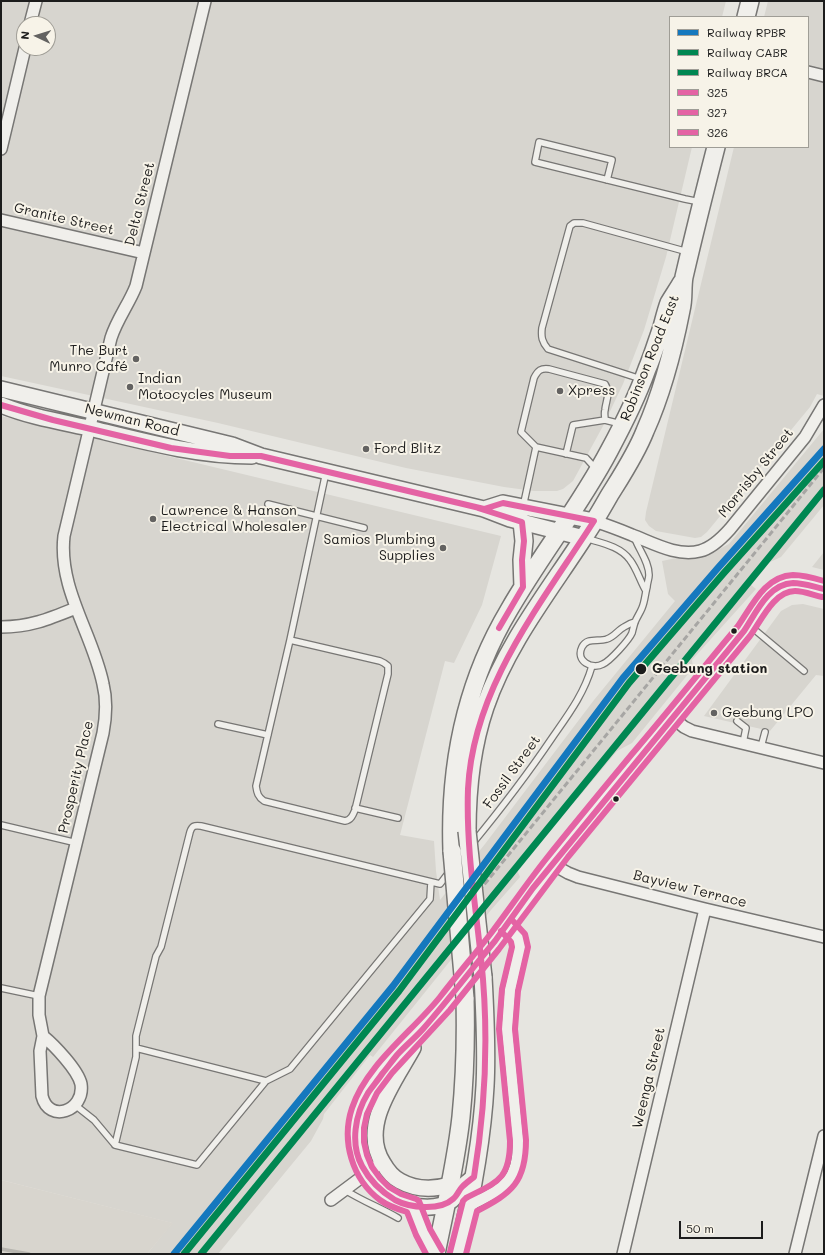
<!DOCTYPE html>
<meta charset="utf-8">
<style>
body{margin:0}
#map{position:relative;width:825px;height:1255px;overflow:hidden;background:#e6e5e0;font-family:Mali,sans-serif}
canvas{display:block}
.frame{position:absolute;inset:0;border:2px solid #1c1c1c;pointer-events:none}
.legend{position:absolute;left:669px;top:16px;width:140px;height:132px;box-sizing:border-box;background:#f7f3e8;border:1px solid #9f9d96;margin:0;padding:5px 7px;list-style:none;font-size:12px;color:#1c1c1c}
.legend li{display:flex;align-items:center;gap:8px;height:20px}
.legend b{width:20px;border:1px solid #9f9d96}
.north{position:absolute;left:16px;top:16px;width:40px;height:40px;box-sizing:border-box;background:#f7f3e8;border:1px solid #9f9d96;border-radius:50%;rotate:274deg;font-size:11px;font-weight:700;line-height:16px;text-align:center;color:#1c1c1c}
.north::after{content:'';display:block;margin:auto;width:14px;height:18px;background:#636261;clip-path:polygon(50% 0,100% 100%,50% 72%,0 100%)}
.scale{position:absolute;left:679px;top:1221px;width:84px;height:18px;box-sizing:border-box;border:2px solid #1c1c1c;border-top:0;padding-left:5px;font-size:12px;line-height:14px;white-space:nowrap;color:#1c1c1c;-webkit-text-stroke:3px #f7f3e8;paint-order:stroke}
</style>
<div id="map">
<canvas width="825" height="1255"></canvas>
<div class="frame"></div>
<ul class="legend">
<li><b style="height:5px;background:#1578be"></b>Railway RPBR</li>
<li><b style="height:5px;background:#008752"></b>Railway CABR</li>
<li><b style="height:5px;background:#008752"></b>Railway BRCA</li>
<li><b style="height:5px;background:#e463a4"></b>325</li>
<li><b style="height:5px;background:#e463a4"></b>327</li>
<li><b style="height:5px;background:#e463a4"></b>326</li>
</ul>
<div class="north">N</div>
<div class="scale">50 m</div>
</div>
<script>
const c = document.querySelector('canvas').getContext('2d');
c.lineJoin = 'round';
function fill(path, color) {
  c.fillStyle = color;
  c.fill(path, 'evenodd');
}
function strokePath(path, color, width, dash) {
  c.strokeStyle = color;
  c.lineWidth = width;
  c.lineCap = dash ? 'butt' : 'round';
  c.setLineDash(dash || []);
  c.stroke(path);
}
function drawText(font, color, halo, rows, align = 'center') {
  c.font = font + ' Mali,sans-serif';
  c.lineWidth = 4;
  c.setLineDash([]);
  c.textBaseline = 'middle';
  c.strokeStyle = halo;
  c.fillStyle = color;
  for (const [text, x, y, turn = 0] of rows) {
    c.save();
    c.translate(x, y);
    c.rotate((+turn || 0) * Math.PI / 180);
    c.textAlign = isNaN(turn) ? turn : align;
    if (halo) c.strokeText(text, 0, 0);
    c.fillText(text, 0, 0);
    c.restore();
  }
}
fill(new Path2D(`
 M1,1H726L722,17H670V147H692L666,257L644,330L623,384L603,426L573,481L563,489L557,491H534L504,487L406,468L218,423L1,376ZM24,24H48V48H24Z
 M768,1H824V396L817,394L810,407L707,532L701,537L695,538L656,531L649,526L645,520L646,512L734,147H808V17H764Z
 M1,416L501,536L482,605L454,663L445,661L400,835L434,841L436,871L440,900L485,844L594,700L675,601L668,594L662,561L681,557L693,558L700,557L710,554L729,544L824,429V505L781,557L770,562L751,585L756,589L692,660L693,668L632,743L617,751L578,798L573,797L520,860L516,867L520,877L491,910L373,1057L370,1055L324,1114L323,1119L311,1141L218,1254H147L172,1223L1,1180Z
 M824,552V570L812,567Z
 M803,604L824,609V676L816,675L770,731L704,716L781,611L792,605Z`), '#d7d5cf');
fill(new Path2D(`
 M1,1180L173,1223L147,1254H1Z`), '#d8d5ce');
strokePath(new Path2D(`
 M1,1249L29,1254`), '#b7b5af', 3.5);
const lane = new Path2D(`
 M607,180L612,160L539,142L535,162L685,199L700,202
 M641,379L548,349C542,342 541,337 542,328L570,226L574,223H583L688,252
 M566,454L573,425L605,420L621,424
 M596,469L586,458L536,447L521,432L534,378C538,370 541,368 549,369L605,384C611,393 606,400 605,410C604,413 605,417 605,420
 M268,504L364,528
 M523,507L536,447
 M634,536C638,549 649,561 649,575C649,579 647,583 647,587C645,594 645,601 642,608C640,613 637,617 635,622C634,625 633,629 632,633C629,640 610,661 603,664C592,670 575,661 582,647C587,637 598,642 607,639C614,637 618,630 624,627C627,625 631,623 635,622
 M585,538C601,543 620,546 630,560C637,569 640,581 646,591
 M749,625L804,671
 M290,640L380,661L384,663L388,666V674L355,810C353,815 351,820 345,821L264,801C258,797 257,793 256,786L290,640L326,472
 M737,721L746,728L743,743
 M218,724L268,735
 M761,747L765,732
 M355,808L398,818
 M1,825L77,843
 M472,844C500,810 527,775 552,738C568,715 584,694 592,666
 M1,988L39,996
 M136,1048L266,1081
 M75,1105L94,1120L115,1145L197,1165L266,1081L290,1069L430,899L431,882
 M115,1145L136,1057V1036L156,956L161,947L190,832C192,826 194,825 201,826L440,884L450,871
 M345,1190C362,1201 381,1208 398,1218`);
const street = new Path2D(`
 M30,24L36,1
 M808,72L824,76
 M1,149L25,48
 M1,220L144,253
 M594,521C607,525 620,530 632,535C653,543 677,557 700,551C712,548 722,538 730,529L805,437L824,405
 M1,627C30,627 49,619 76,608
 M673,718L684,727L692,731L824,763
 M552,864L568,873L578,877L705,909L824,937
 M43,1036C54,1045 78,1070 81,1084C85,1111 49,1124 42,1096L40,1051L43,1036L39,1015V996L103,733C106,717 107,700 103,684C93,634 58,589 64,536L111,338C117,319 129,304 136,286L205,1
 M331,1200L382,1162
 M470,1205C502,1189 520,1182 518,1141L507,1029L510,990L520,947L518,938L507,926
 M623,1254L705,909
 M795,1254L824,1136`);
const secondary = new Path2D(`
 M1,389L232,445L261,456L484,509L510,519L584,538
 M1,405C30,417 62,422 93,429C146,442 198,456 252,456
 M484,509L503,503L594,521
 M413,1048C395,1081 359,1126 383,1163C387,1170 392,1177 400,1181C416,1190 432,1190 450,1185
 M474,1177C470,1180 466,1183 462,1187C459,1191 456,1196 452,1200C440,1209 423,1208 409,1205C368,1195 347,1150 359,1112C369,1082 400,1054 421,1031C432,1019 442,1007 453,994C470,972 489,950 506,927C521,906 536,885 552,864C574,835 599,808 622,779C663,730 703,680 744,631C757,614 769,583 793,583C804,583 814,587 824,589`);
const primary = new Path2D(`
 M746,17L750,1
 M522,522L524,541L522,560L523,587
 M467,831C467,789 471,748 485,707C506,645 549,591 584,537C593,524 601,510 609,496C622,475 636,454 645,431C662,393 673,351 681,310C684,299 682,288 684,277C694,234 705,190 716,147
 M452,851C449,765 465,684 509,610C540,556 580,506 609,451C623,425 637,397 647,369C653,355 657,341 662,327C664,320 666,311 669,303C673,296 678,289 682,282
 M413,1206L423,1232L435,1254
 M436,1254C445,1209 456,1163 461,1117C465,1077 466,1038 465,998
 M458,1254C471,1199 482,1143 485,1086C487,1050 485,1013 483,977`);
strokePath(lane, '#777674', 8);
strokePath(street, '#777674', 14);
strokePath(secondary, '#777674', 18);
strokePath(primary, '#777674', 20);
strokePath(lane, '#f0efeb', 5.5);
strokePath(street, '#f0efeb', 11);
strokePath(secondary, '#f0efeb', 15);
strokePath(primary, '#f0efeb', 17);
strokePath(new Path2D(`
 M183,1254L824,468`), '#a7a6a4', 3, [6, 3]);
const primaryBridge = new Path2D(`
 M467,831L483,977
 M452,851L465,998`);
strokePath(primaryBridge, '#777674', 20, []);
strokePath(primaryBridge, '#f0efeb', 17);
strokePath(new Path2D(`
 M1,405L53,420L171,448L230,456H261L484,509L503,503L594,521C541,604 473,687 468,789C466,846 475,902 481,958
 M478,508L522,522L524,541L522,560L523,587L499,628
 M481,958C489,1032 486,1104 474,1177C470,1180 466,1183 462,1187C459,1190 457,1196 453,1199C440,1211 410,1208 395,1200C380,1191 370,1181 362,1166C350,1144 355,1114 368,1093C372,1087 378,1080 382,1074C387,1068 392,1061 397,1055C405,1046 415,1038 423,1029C443,1006 462,982 481,958Z
 M481,958L495,941L533,888L744,631C756,613 768,584 793,583C804,583 814,587 824,589`), '#e463a4', 6);
strokePath(new Path2D(`
 M442,1250L430,1229L419,1201L416,1199L401,1194L389,1187L380,1178L372,1167L367,1155L364,1142V1128L367,1114L377,1093L392,1073L450,1010L499,949L568,857L750,636C761,621 774,591 795,591C804,591 813,595 822,597
 M466,1254L477,1211C512,1193 526,1182 526,1140L515,1029L518,991L528,947L525,934L513,921`), '#e463a4', 6);
strokePath(new Path2D(`
 M450,1252L463,1201L466,1198C497,1182 510,1180 510,1141L499,1029L502,989L512,947L511,942L501,931
 M426,1254L416,1235L407,1212C397,1209 388,1206 380,1200C352,1179 341,1141 352,1108C366,1065 412,1032 440,997C457,975 475,954 492,932C510,908 527,883 546,859C574,824 603,789 632,754C668,712 702,669 738,626C752,606 765,576 793,575C804,575 814,578 824,581`), '#e463a4', 6);
strokePath(new Path2D(`
 M174,1254L393,986L623,678L717,569L824,449`), '#1578be', 7);
strokePath(new Path2D(`
 M184,1254L399,991L629,683L723,574L824,461`), '#008752', 7);
strokePath(new Path2D(`
 M201,1254L824,490`), '#008752', 7);
for (const [x, y, r, color] of [
 [136,359,4,"#636261"],
 [130,387,4,"#636261"],
 [560,391,4,"#636261"],
 [366,449,4,"#636261"],
 [153,519,4,"#636261"],
 [443,548,4,"#636261"],
 [734,631,3.5,"#1c1c1c"],
 [641,669,6,"#1c1c1c"],
 [714,713,4,"#636261"],
 [616,799,3.5,"#1c1c1c"]
]) {
  const dot = new Path2D();
  dot.arc(x, y, r, 0, 2 * Math.PI);
  c.fillStyle = color;
  c.fill(dot);
  strokePath(dot, '#f7f3e8', 1.5);
}
drawText('14px', '#1c1c1c', '#f7f3e8', [
 ["Delta Street",140,204,-76],
 ["Granite Street",64,219,13],
 ["Robinson Road East",650,358,-68],
 ["Newman Road",132,420,14],
 ["Morrisby Street",756,473,-51],
 ["Fossil Street",512,772,-54],
 ["Prosperity Place",76,777,-77],
 ["Bayview Terrace",690,889,14],
 ["Weenga Street",649,1078,-77]
]);
drawText('14px', '#1c1c1c', '#f7f3e8', [
 ["The Burt",128,351,"right"],
 ["Munro Café",128,367,"right"],
 ["Indian",138,379],
 ["Motocycles Museum",138,395],
 ["Xpress",568,391],
 ["Ford Blitz",374,449],
 ["Lawrence & Hanson",161,511],
 ["Electrical Wholesaler",161,527],
 ["Samios Plumbing",435,540,"right"],
 ["Supplies",435,556,"right"],
 ["Geebung LPO",722,713]
], 'left');
drawText('bold 14px', '#1c1c1c', '#f7f3e8', [
 ["Geebung station",652,669]
], 'left');
</script>
